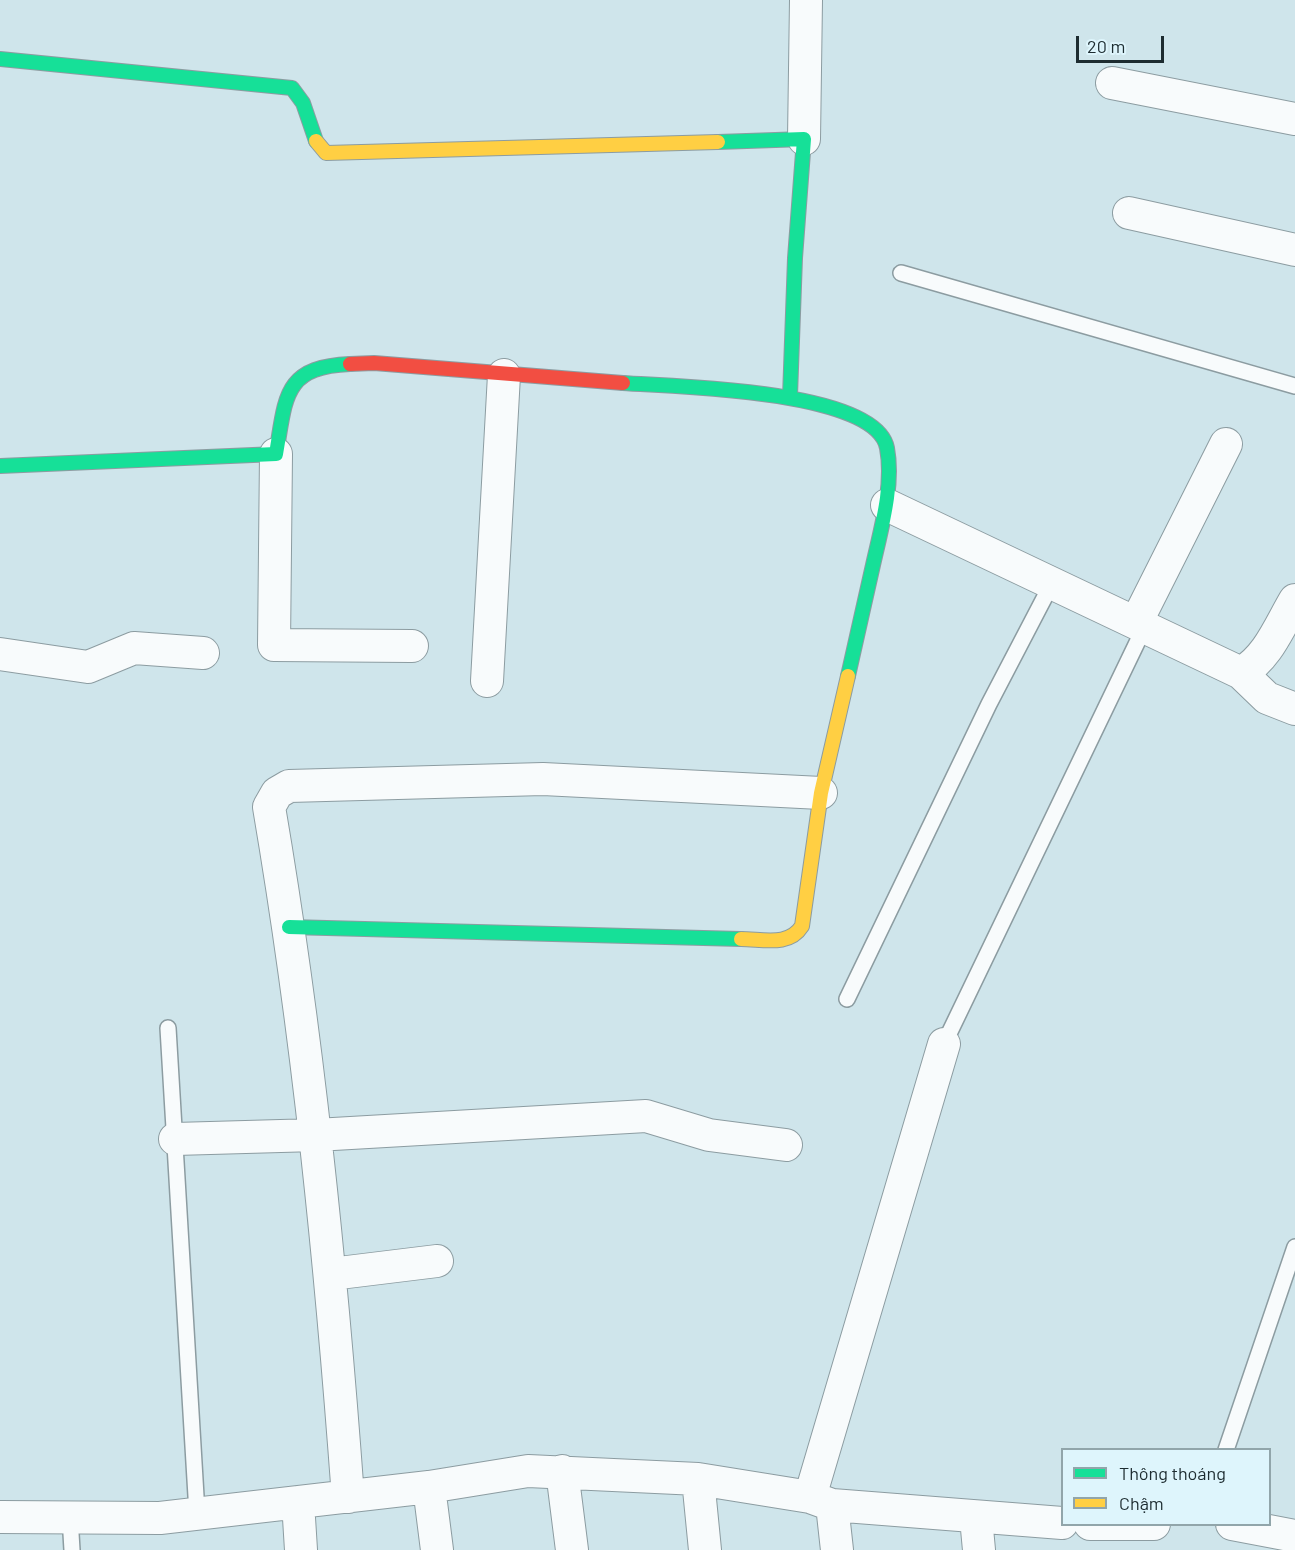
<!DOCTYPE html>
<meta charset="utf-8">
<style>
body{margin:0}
#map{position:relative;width:1295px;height:1550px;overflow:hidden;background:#cfe5eb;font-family:Barlow,sans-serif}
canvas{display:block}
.legend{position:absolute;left:1061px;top:1448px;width:210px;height:78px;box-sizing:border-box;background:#def5fc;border:2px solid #91a5aa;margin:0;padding:8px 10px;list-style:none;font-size:18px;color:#1d2c30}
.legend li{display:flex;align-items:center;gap:12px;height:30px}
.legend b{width:30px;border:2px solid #91a5aa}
.scale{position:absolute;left:1076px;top:36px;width:88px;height:27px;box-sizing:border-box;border:3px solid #1d2c30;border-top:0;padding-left:8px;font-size:18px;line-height:21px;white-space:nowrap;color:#1d2c30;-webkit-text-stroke:4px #def5fc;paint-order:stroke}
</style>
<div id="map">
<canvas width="1295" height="1550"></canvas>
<ul class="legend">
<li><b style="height:8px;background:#16e098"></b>Thông thoáng</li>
<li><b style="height:8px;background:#ffcf43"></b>Chậm</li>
</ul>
<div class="scale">20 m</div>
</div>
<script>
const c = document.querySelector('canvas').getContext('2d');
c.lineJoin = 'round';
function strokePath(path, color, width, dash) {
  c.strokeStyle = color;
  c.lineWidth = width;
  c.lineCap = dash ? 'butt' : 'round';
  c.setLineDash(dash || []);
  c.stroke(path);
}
const lane = new Path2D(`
 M901,273L1295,386
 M847,999L989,704L1051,585
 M168,1028L197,1513
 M944,1044L1145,626
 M1226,1450L1295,1247
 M70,1517L72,1550`);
const street = new Path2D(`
 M1112,83L1295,119
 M804,139L806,0
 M1129,213L1295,250
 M276,454L274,645L412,646
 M887,505L1241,673C1268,658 1280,625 1295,600
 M1136,623L1226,444
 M0,654L88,667L134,648L203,653
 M1241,673L1267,698L1295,709
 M487,681L504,375
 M175,1139L316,1135L646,1116L709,1135L786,1145
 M331,1274L437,1261
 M562,1471L572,1550
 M698,1479L705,1550
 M429,1487L437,1550
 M348,1497C331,1265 308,1036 269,807L277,793L289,786L543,779L821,793
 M810,1497L944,1044
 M298,1502L301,1550
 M832,1505L837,1550
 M0,1517L160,1518L429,1487L528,1471L698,1479L810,1497L832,1505L1062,1523
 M976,1518L979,1550
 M1090,1524H1154
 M1232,1524L1295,1536`);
const fast = new Path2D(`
 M0,59L292,88L303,103L316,141
 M718,142L804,139L795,258L790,396
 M623,383C673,387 876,389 887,448C894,485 881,529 873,565C865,602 856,639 848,676
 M0,466L276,454C286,397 283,367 350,364
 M289,927L741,939`);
const slow = new Path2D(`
 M316,141L326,153L718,142
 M741,939C763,939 789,947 802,926L821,793L848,676`);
const jam = new Path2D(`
 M350,364L374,363L623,383`);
strokePath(lane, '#8c9ca1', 18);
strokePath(street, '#8c9ca1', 34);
strokePath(fast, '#8c9ca1', 16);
strokePath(slow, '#8c9ca1', 16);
strokePath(jam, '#8c9ca1', 16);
strokePath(lane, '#f8fbfc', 15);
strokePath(street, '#f8fbfc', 32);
strokePath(fast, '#16e098', 14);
strokePath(slow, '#ffcf43', 14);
strokePath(jam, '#f24e42', 14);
</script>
